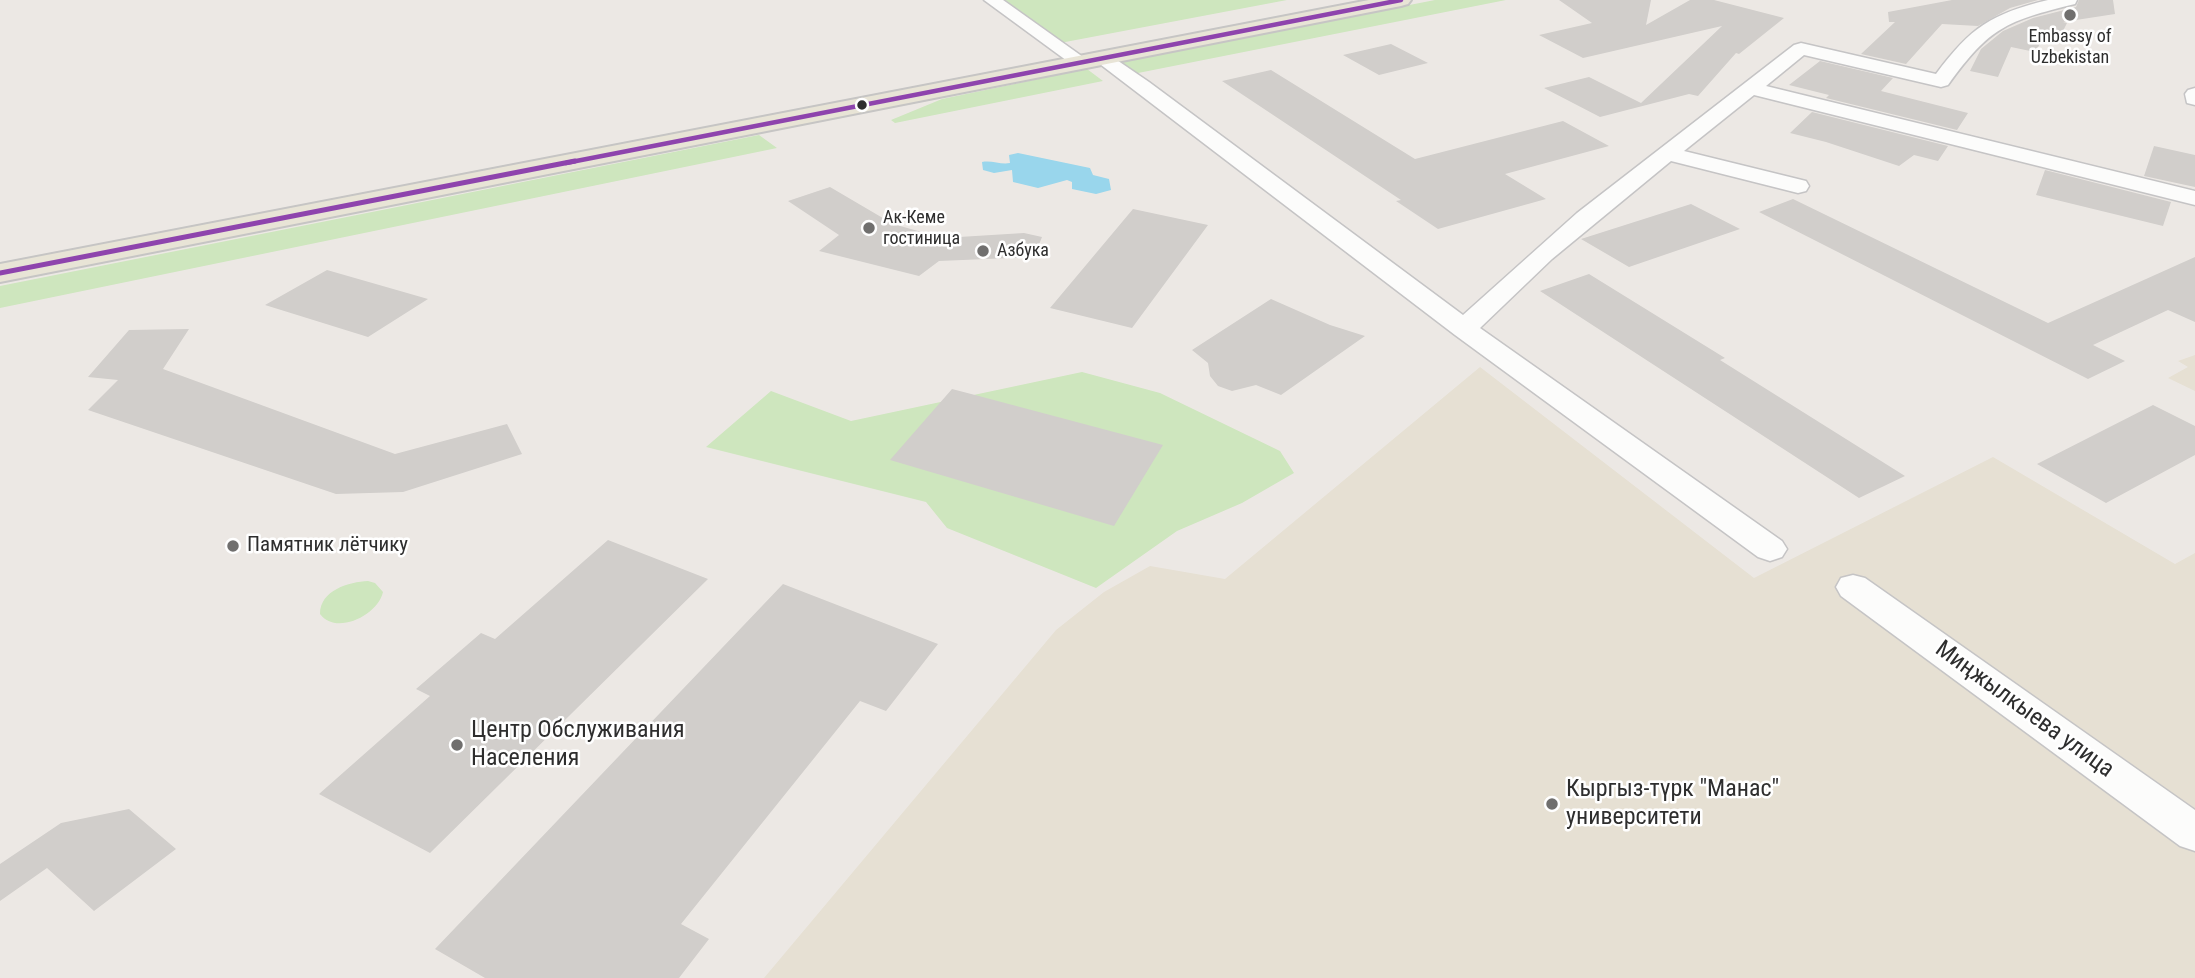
<!DOCTYPE html>
<meta charset="utf-8">
<style>
body{margin:0}
canvas{display:block;background:#ece8e4}
</style>
<canvas width="2195" height="978"></canvas>
<script>
const c = document.querySelector('canvas').getContext('2d');
c.lineJoin = 'round';
function fill(path, color) {
  c.fillStyle = color;
  c.fill(path, 'evenodd');
}
function strokePath(path, color, width, dash) {
  c.strokeStyle = color;
  c.lineWidth = width;
  c.lineCap = dash ? 'butt' : 'round';
  c.setLineDash(dash || []);
  c.stroke(path);
}
function drawText(font, color, halo, rows, align = 'center') {
  c.font = font + ' "Roboto Condensed",sans-serif';
  c.lineWidth = 5;
  c.setLineDash([]);
  c.textBaseline = 'middle';
  c.strokeStyle = halo;
  c.fillStyle = color;
  for (const [text, x, y, turn = 0] of rows) {
    c.save();
    c.translate(x, y);
    c.rotate((+turn || 0) * Math.PI / 180);
    c.textAlign = isNaN(turn) ? turn : align;
    if (halo) c.strokeText(text, 0, 0);
    c.fillText(text, 0, 0);
    c.restore();
  }
}
fill(new Path2D(`
 M2195,355V391L2168,378L2188,367L2178,361Z
 M1480,367L1754,578L1993,457L2175,564L2195,553V978H764L1056,630L1104,592L1150,566L1225,579Z`), '#e6e0d3');
fill(new Path2D(`
 M998,0H1287L1060,43Z
 M1435,0H1506L1133,74L1118,62Z
 M1087,69L1103,81L895,123L891,120L942,99Z
 M759,135L777,148L0,308V286Z
 M1082,372L1160,393L1280,451L1294,473L1242,503L1177,531L1096,588L947,528L926,502L706,447L771,391L851,421Z
 M368,581L375,583L383,592C378,615 336,636 320,614C320,590 349,582 368,581Z`), '#cee6be');
fill(new Path2D(`
 M1018,153L1090,168L1093,175L1109,179L1111,190L1096,194L1072,189V182L1067,180L1038,188L1013,182L1012,170L994,173L983,170L982,162C992,160 1001,165 1010,163L1009,155Z`), '#99d6ec');
fill(new Path2D(`
 M1559,0H1651L1646,25L1690,0H1714L1784,18L1739,54L1736,53L1698,96L1689,94L1600,117L1544,88L1589,77L1641,103L1722,26L1583,58L1539,35L1592,23Z
 M1952,0H2038L2010,8L1978,26L1942,24L1906,64L1861,54L1895,22H1889L1888,12Z
 M2079,0H2113L2115,14L2063,22L2067,23L2057,43L2040,44L2035,52L2011,47L1998,77L1970,71L1981,49L2003,31L2033,18L2076,7Z
 M1391,44L1428,63L1379,75L1343,55Z
 M1820,61L1893,78L1881,91L1968,113L1957,130L1826,98L1829,95L1789,85Z
 M1271,70L1415,159L1563,121L1609,146L1505,174L1546,199L1438,229L1396,201L1401,200L1222,81Z
 M1812,112L1948,146L1938,161L1914,155L1899,166L1826,142L1790,133Z
 M2154,146L2195,155V187L2144,176Z
 M2045,170L2171,202L2163,226L2036,195Z
 M830,187L893,224L943,238L1024,233L1042,237L1034,257L939,261L919,276L819,251L839,235L788,201Z
 M1793,199L2048,323L2195,257V322L2168,310L2093,345L2125,361L2088,379L1759,212Z
 M1691,204L1740,229L1629,267L1581,239Z
 M1133,209L1208,225L1132,328L1050,308Z
 M327,270L428,299L368,337L265,305Z
 M1589,274L1725,358L1720,360L1905,476L1859,498L1540,291Z
 M1271,299L1330,325L1365,336L1281,395L1256,385L1232,391L1218,386L1210,376L1208,363L1192,350Z
 M189,329L163,369L395,454L507,424L522,454L403,492L336,494L88,410L118,380L88,377L129,330Z
 M952,389L975,395L1163,445L1114,526L890,460Z
 M2153,405L2195,426V455L2106,503L2037,464Z
 M608,540L708,579L430,853L319,794L430,696L416,689L481,633L495,639Z
 M783,584L938,644L886,711L860,701L681,924L709,939L679,978H485L435,949Z
 M129,809L176,849L94,911L47,868L0,901V864L61,823Z`), '#d1cecb');
const street = new Path2D(`
 M984,0H1003L1090,62L1088,66H1074Z
 M2048,0H2077L2075,4C2006,21 1990,27 1948,85L1941,87L1804,55L1766,86L2195,191V205L1754,95L1684,151L1806,181L1809,186L1806,191L1798,193L1671,161L1552,259L1480,328L1782,541L1787,549L1782,557L1770,561L1758,557L1455,335L1092,58L1094,54H1108L1149,82L1463,315L1577,213L1794,45L1801,43L1936,74C1971,27 1991,14 2048,0Z
 M2195,88V105L2187,103L2185,94L2188,90Z
 M1853,575L1865,578L2195,810V851L2180,846L1841,596L1836,587L1841,578Z`);
const primary = new Path2D(`
 M1369,0H1411L1408,4L1401,6L0,282V264Z`);
strokePath(street, '#c5c4c5', 3);
strokePath(primary, '#c6c5c4', 4);
fill(street, '#fcfcfb');
fill(primary, '#e8e4d6');
strokePath(new Path2D(`
 M566,163L1401,0`), '#8e44ad', 4.5);
strokePath(new Path2D(`
 M0,273L575,161`), '#8e44ad', 5);
for (const [x, y, r, color] of [
 [2070,15,7,"#706f6e"],
 [862,105,6,"#2e2e2e"],
 [869,228,7,"#706f6e"],
 [983,251,7,"#706f6e"],
 [233,546,7,"#706f6e"],
 [457,745,7,"#706f6e"],
 [1552,804,7,"#706f6e"]
]) {
  const dot = new Path2D();
  dot.arc(x, y, r, 0, 2 * Math.PI);
  c.fillStyle = color;
  c.fill(dot);
  strokePath(dot, '#fff', 2.5);
}
drawText('18px', '#2e2e2e', '#fff', [
 ["Embassy of",2070,37,"center"],
 ["Uzbekistan",2070,58,"center"],
 ["Ак-Кеме",883,218],
 ["гостиница",883,239],
 ["Азбука",997,251]
], 'left');
drawText('21px', '#2e2e2e', '#fff', [
 ["Памятник лётчику",247,546]
], 'left');
drawText('24px', '#2e2e2e', '#fff', [
 ["Миңжылкыева улица",2024,710,36]
]);
drawText('24px', '#2e2e2e', '#fff', [
 ["Центр Обслуживания",471,731],
 ["Населения",471,759],
 ["Кыргыз-түрк \"Манас\"",1566,790],
 ["университети",1566,818]
], 'left');
</script>
